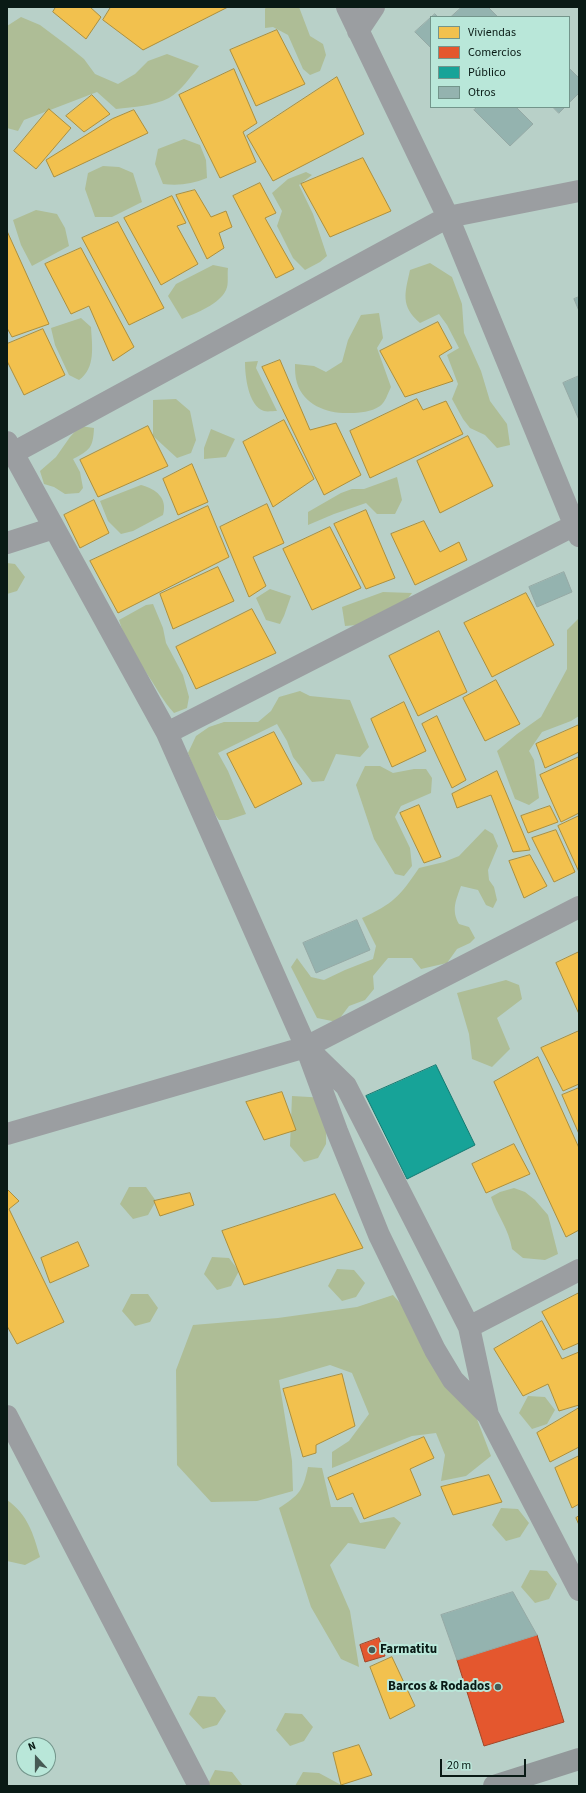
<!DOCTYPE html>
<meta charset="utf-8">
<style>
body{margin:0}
#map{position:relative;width:586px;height:1793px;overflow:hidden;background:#b8d0c8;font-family:"Source Sans 3",sans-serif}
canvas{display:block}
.frame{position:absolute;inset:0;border:8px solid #091a15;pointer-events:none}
.legend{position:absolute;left:430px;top:16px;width:140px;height:92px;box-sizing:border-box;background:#b9e7d9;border:1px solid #73958b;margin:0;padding:5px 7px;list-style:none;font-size:12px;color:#091a15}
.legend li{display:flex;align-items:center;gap:8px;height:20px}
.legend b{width:20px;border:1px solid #73958b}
.north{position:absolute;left:16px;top:1737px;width:40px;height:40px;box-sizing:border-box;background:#b9e7d9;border:1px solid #73958b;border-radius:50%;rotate:339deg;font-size:11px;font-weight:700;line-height:16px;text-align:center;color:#091a15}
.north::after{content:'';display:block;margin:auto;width:14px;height:18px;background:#465a54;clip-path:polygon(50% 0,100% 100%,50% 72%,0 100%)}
.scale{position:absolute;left:440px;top:1759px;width:86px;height:18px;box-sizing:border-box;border:2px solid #091a15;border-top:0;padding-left:5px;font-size:12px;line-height:14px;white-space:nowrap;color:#091a15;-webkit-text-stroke:3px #b9e7d9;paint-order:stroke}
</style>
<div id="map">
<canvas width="586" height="1793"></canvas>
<div class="frame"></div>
<ul class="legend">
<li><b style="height:11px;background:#f2c14e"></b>Viviendas</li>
<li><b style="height:11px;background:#e4572e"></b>Comercios</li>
<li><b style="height:11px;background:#17a398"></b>Público</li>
<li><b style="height:11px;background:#94b3af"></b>Otros</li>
</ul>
<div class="north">N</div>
<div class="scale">20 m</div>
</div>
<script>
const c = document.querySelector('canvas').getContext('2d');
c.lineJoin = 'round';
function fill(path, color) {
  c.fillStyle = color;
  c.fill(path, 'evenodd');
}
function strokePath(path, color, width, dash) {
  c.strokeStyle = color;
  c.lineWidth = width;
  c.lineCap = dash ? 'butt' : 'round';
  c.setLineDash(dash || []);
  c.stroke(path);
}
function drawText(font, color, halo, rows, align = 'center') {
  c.font = font + ' "Source Sans 3",sans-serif';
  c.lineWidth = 4;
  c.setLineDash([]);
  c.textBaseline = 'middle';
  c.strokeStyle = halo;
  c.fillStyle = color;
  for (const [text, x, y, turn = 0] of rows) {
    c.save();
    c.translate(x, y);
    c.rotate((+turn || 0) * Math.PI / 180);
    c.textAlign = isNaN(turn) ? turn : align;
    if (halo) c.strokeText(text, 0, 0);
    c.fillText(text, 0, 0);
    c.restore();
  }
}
fill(new Path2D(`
 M266,7H299L310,36L323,44L326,55L320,71L310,75L303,69L288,35L273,27L265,28V9Z
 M21,17L40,25L68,46L84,59L95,74L118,84L135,74L148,61L167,54L199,66C191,76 181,91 169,98C153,106 134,107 116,109L97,92L24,120L18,131L7,128V26Z
 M184,139L200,145L206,160L207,178C192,184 179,186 163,184L155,164L158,149Z
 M103,166L119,167L133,173L142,202L112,217H95L85,189L88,173Z
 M306,172L312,175L299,185L313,214L327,256L320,262L305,270L293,258L277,226L282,211L272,193L288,179Z
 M36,210L57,214L65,228L69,246L32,266L21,245L13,220Z
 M430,263L452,277L462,304L464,333L481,371L490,401L507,424L510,445L497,448L485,435L470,428L463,419L452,399L458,384L447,355L459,348L447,325L439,314L420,323C400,306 405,293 410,270Z
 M213,265L228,268C227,274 229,284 226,290C220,304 196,313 182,319L168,296L176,284Z
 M379,313L383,338L377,348L391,387C388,393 385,403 380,406C371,412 360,413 350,413C329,414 304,406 297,383C295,377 295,370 295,364L314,366L326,372L342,362L348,340L361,315Z
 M81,318L91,327C92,346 96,368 79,380L69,375L55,345L51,328Z
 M258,361L256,368L277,411C273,411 267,412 264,411C248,406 245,375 245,362Z
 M176,399L190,411L196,440L191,453L177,458L153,436V400Z
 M80,426L94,428C93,448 90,450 73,459L80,472L83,488L79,493L65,494L54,487L44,484L40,471L56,457L70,437Z
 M211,429L235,439L226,457L204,459V448Z
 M397,477L402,500L395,514H377L366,503L334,514L308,525V512L341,493L352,489H364Z
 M141,485C156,489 168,498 163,515L133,531L121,534L108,521L100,501Z
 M7,563L15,564L25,577L17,591L7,594Z
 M270,589L291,596L284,616L280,624L266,620L256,598Z
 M383,592L412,593L405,602L357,625L345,626L342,607Z
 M153,604L163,628L166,643L183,675L189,697L187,708L174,713C163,701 158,690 149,677C137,658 125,641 119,620L146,605Z
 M579,618V716L571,721L542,732L529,751L534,760L539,798L529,805L515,799L497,751L517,734L541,717L567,669V630Z
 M300,691L310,696L350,700L369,747L360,757L336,754L324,781L312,782L293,757L287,741L277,724L218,753L228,771L246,814L228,820H219L209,806L188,753L196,736L209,727L224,722H258L271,711L279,697Z
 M365,766H380L393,773L414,769H426L432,778L431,793L401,806L395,817L410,848L412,866L404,876L395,874L374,839L356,785Z
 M485,829L493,834L498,846L488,870L489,880L494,887L497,900L493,908L486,905L478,890L461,886C456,900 451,910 459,924L469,927L475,938L470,943L457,949L447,963L421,969L412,958H388L373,976L374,989L365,1000L349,1006L337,1022L317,1018L291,967L297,958L311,977L324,980L345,970L373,959L376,946L362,918C393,904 400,896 419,868L444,862L459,856Z
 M506,980L519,985L522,999L497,1018L510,1049L492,1067L472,1059L469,1034L457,993Z
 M292,1096L327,1098L326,1144L318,1158L304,1162L290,1146Z
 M129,1187H146L156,1201L148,1215L133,1219L120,1204Z
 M514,1188L525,1192L535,1200L548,1215L558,1254L545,1260L523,1258L512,1249C509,1229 497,1215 491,1197L500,1192Z
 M212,1257L229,1258L239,1271L231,1286L217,1290L204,1274Z
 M337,1269L354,1270L365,1283L356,1297L342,1301L328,1286Z
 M131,1294H148L158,1308L150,1322L135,1326L122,1311Z
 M393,1295L418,1323L475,1414L491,1456L466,1476L441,1481L445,1455L436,1433L412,1436L332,1468V1452L349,1441L369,1414L352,1373L330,1365L279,1380L292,1461L293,1491L257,1501L211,1502L177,1465L176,1370L193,1325L278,1318L357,1307Z
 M528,1396L545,1397L555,1410L547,1424L532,1429L519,1413Z
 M308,1467L322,1468L331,1507H352L360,1523L394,1517L401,1523L385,1549L348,1543L330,1565L350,1611L359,1667L341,1659L311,1607L279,1508C299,1495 303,1491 308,1467Z
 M7,1500C28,1515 33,1533 40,1557L25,1565L7,1561Z
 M501,1508L518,1509L529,1523L520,1537L506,1541L492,1525Z
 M530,1570L547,1571L557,1584L549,1599L535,1603L521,1587Z
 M198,1696L215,1697L226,1711L217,1725L203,1729L189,1714Z
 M285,1713L302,1714L313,1727L304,1741L290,1746L276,1730Z
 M215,1770L232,1772L242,1785L207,1786Z
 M303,1772L319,1773L343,1786H295Z`), '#aebd96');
const homes = new Path2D(`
 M56,7H90L101,17L86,39L53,12Z
 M111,7H228L143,50L103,20Z
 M277,30L305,84L256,106L230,50Z
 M234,69L257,123L243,132L256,162L220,178L179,95Z
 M337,77L364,134L273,181L247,136Z
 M92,95L110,114L84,132L66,116Z
 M49,109L71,128L36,169L14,151Z
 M134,110L148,133L54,177L46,160L112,119Z
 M363,158L391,211L330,237L301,184Z
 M260,183L276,213L265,218L294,269L276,278L233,196Z
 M195,190L211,217L226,211L232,227L219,233L224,248L207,259L176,195Z
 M172,196L186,223L177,226L198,264L161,285L124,218Z
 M118,222L164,308L129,325L82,238Z
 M7,231L49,324L12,337L7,328Z
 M81,248L134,347L113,361L89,306L71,314L45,264Z
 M438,322L452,348L439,356L453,381L405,397L380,351Z
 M43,329L65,375L24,395L7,361V344Z
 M280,360L310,430L336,423L361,475L324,495L262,367Z
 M417,399L423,410L446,401L463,434L370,478L350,431Z
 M284,420L314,479L273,507L243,442Z
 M148,426L168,466L98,497L80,460Z
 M468,436L493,486L440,513L417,461Z
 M192,464L208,502L178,515L163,479Z
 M94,500L109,533L80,548L64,515Z
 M267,504L284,543L253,557L266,586L249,597L220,527Z
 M208,506L229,557L118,613L90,561Z
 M366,510L395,578L366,589L334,524Z
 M424,521L440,552L459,542L467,560L415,585L391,534Z
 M330,527L361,588L312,610L283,549Z
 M218,567L234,601L173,629L160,594Z
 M526,593L554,645L492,677L464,623Z
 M252,609L276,653L196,689L176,647Z
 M439,631L467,692L418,716L389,656Z
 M496,680L520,724L485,741L463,698Z
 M404,702L426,751L392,767L371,719Z
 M437,716L466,780L452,788L422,724Z
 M579,725V752L545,768L536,744Z
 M274,732L302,784L255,808L227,754Z
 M579,757V813L561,822L540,775Z
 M497,771L530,850L513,852L491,795L457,808L452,794Z
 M419,805L441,857L424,863L400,813Z
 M550,806L558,822L528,833L521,816Z
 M579,816V872L558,826Z
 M556,830L575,872L554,882L532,838Z
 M530,855L547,886L524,898L509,861Z
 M579,952V1014L556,963Z
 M579,1031V1084L563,1091L541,1048Z
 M538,1057L579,1148V1230L566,1237L494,1082Z
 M579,1088V1134L562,1095Z
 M282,1092L296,1130L264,1140L246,1102Z
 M514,1144L530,1174L486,1193L472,1164Z
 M7,1189L19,1201L9,1209L64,1322L17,1344L7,1326Z
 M190,1193L194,1205L160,1216L154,1201Z
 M335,1194L363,1248L244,1285L222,1231Z
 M78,1242L89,1266L50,1283L41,1258Z
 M579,1293V1343L563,1350L542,1312Z
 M542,1321L562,1359L579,1352V1405L559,1411L548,1384L523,1396L494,1349Z
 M342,1374L355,1426L316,1445V1453L303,1457L283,1389Z
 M579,1408V1447L550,1462L537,1433Z
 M424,1437L434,1458L410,1469L421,1495L364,1519L353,1493L337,1500L328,1478Z
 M579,1456V1504L572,1508L555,1468Z
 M489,1475L502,1502L453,1515L441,1487Z
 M579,1516V1525L576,1518Z
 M392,1657L415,1706L390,1719L370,1667Z
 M359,1745L372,1775L341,1785L333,1753Z`);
fill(homes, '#f2c14e');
strokePath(homes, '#ac8f3d', 1);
const shops = new Path2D(`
 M537,1635L564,1722L484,1746L457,1660Z
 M379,1638L385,1656L365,1662L360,1645Z`);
fill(shops, '#e4572e');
strokePath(shops, '#a24526', 1);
const public = new Path2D(`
 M436,1065L475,1145L407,1179L366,1096Z`);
fill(public, '#17a398');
strokePath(public, '#137a71', 1);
const building = new Path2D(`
 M462,7H488L498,17H451Z
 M435,14L438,17H431V48L415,32Z
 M569,68L579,78V93L569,103Z
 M478,107H516L533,124L510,146L474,110Z
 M553,107H565L559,113Z
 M579,297V311L574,299Z
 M579,376V420L563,383Z
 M564,572L572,592L537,607L529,587Z
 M357,920L370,950L316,973L303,943Z
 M513,1592L537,1635L457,1660L441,1615Z`);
fill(building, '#94b3af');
strokePath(building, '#95a9a5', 1);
strokePath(new Path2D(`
 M347,7L448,217L579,536
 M358,31L374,7
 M7,442L167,733L306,1047L337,1131L379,1235L435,1350L453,1380L488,1415
 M13,453L448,217L579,191
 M7,543L54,528
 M167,733L575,525H579
 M310,1051L346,1086L469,1327L488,1415L579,1590
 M7,1134L306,1047L579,907
 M469,1327L579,1270
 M7,1416L199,1786`), '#9b9ea1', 22);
strokePath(new Path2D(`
 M494,1786L579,1759`), '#92989a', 22);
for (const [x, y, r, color] of [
 [372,1650,4,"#465a54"],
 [498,1687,4,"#465a54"]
]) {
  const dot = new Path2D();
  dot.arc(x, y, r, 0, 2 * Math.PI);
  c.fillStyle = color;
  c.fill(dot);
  strokePath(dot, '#b9e7d9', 1.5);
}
drawText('bold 13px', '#091a15', '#b9e7d9', [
 ["Farmatitu",380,1650],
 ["Barcos & Rodados",490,1687,"right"]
], 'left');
</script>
